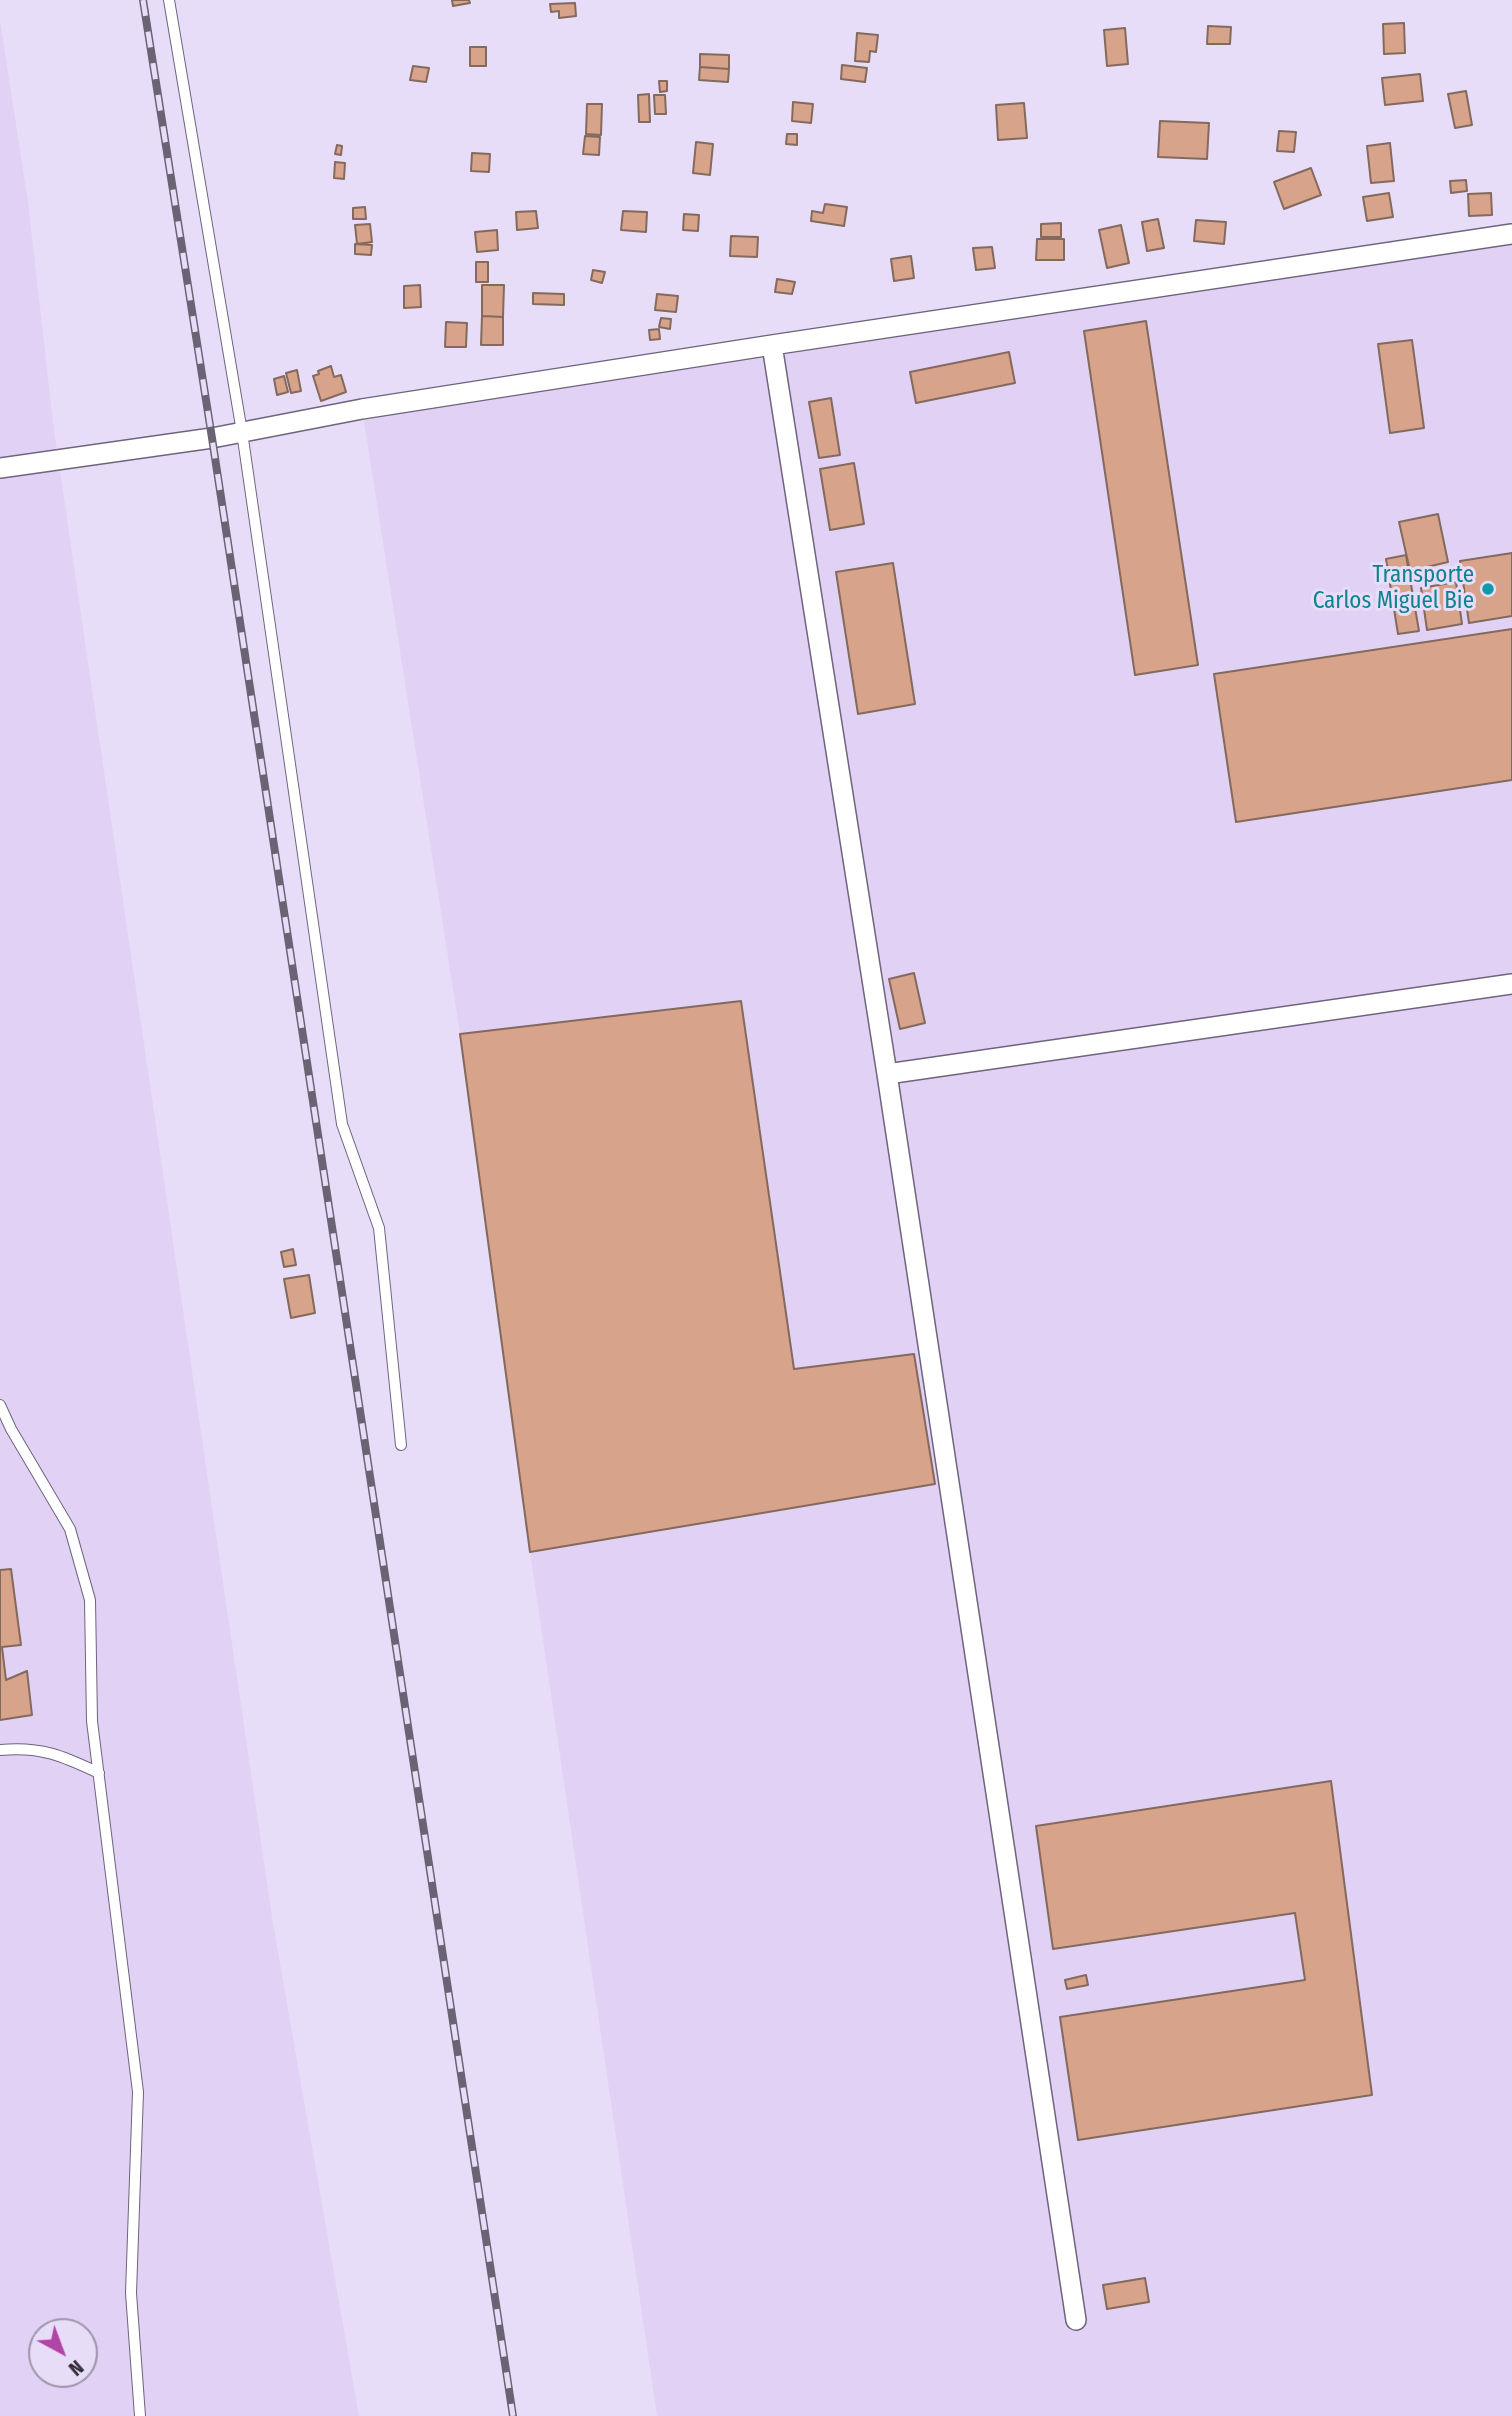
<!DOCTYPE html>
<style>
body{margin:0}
#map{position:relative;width:1512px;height:2416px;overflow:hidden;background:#e8ddf8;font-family:"Fira Sans Condensed",sans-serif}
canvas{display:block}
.north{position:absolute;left:28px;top:2318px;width:70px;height:70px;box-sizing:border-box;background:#e8ddf8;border:2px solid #9e95aa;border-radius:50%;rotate:139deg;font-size:19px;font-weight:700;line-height:28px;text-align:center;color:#2e2934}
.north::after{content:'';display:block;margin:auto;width:24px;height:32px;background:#b045a5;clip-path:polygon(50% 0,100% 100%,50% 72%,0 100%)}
</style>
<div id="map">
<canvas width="1512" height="2416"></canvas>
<div class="north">N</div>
</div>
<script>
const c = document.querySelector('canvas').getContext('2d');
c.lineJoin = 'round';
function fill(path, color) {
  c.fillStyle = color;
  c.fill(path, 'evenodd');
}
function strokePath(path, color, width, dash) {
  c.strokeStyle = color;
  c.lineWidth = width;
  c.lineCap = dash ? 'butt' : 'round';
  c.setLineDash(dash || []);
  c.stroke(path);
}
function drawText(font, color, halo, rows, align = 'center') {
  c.font = font + ' "Fira Sans Condensed",sans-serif';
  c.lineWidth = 6;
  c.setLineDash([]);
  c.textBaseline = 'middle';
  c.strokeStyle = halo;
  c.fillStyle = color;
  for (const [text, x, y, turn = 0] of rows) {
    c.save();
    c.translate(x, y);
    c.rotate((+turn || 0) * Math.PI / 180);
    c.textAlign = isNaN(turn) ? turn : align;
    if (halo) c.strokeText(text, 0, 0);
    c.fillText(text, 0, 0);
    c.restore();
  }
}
fill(new Path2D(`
 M0,20L28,202L54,430L273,1923L359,2416H0ZM42,2332H84V2374H42Z
 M1512,236V2416H657L530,1552L460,1034L362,409Z`), '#e1d2f5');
const building = new Path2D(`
 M452,0H469L470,3L453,6Z
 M575,3L576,16L559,18V11L551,12L550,4Z
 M1404,23L1405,53L1384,54L1383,24Z
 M1208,26L1231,27L1230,44H1207Z
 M1125,28L1128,64L1107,66L1104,30Z
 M857,33L878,35L876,52L870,51L869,62L855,61Z
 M470,47H486V66H470Z
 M700,54L729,55V69L700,67Z
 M842,65L867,68L865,82L841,79Z
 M413,66L429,68L426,82L410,80Z
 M700,67L729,69L728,82L699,80Z
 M1420,74L1423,101L1385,105L1382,78Z
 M659,81H667V91L660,92Z
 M1466,91L1472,125L1455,128L1448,94Z
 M649,94L650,122H639L638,95Z
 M654,95H665L666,114H655Z
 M793,102L813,104L811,123L792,121Z
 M1024,103L1027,138L998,140L996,105Z
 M587,104H602L601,135L586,134Z
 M1160,121L1209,123L1207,159L1158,157Z
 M1279,131L1296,132L1294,152L1277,151Z
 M787,134H797V145L786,144Z
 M585,136L600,137L599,155L583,154Z
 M696,142L713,144L710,175L693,173Z
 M1390,143L1394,181L1371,183L1367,146Z
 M337,145L342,146L341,155L335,154Z
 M472,153L490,154L489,172L471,171Z
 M335,162L345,163L344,179L334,178Z
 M1311,168L1321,195L1284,209L1274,182Z
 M1466,180L1467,191L1451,193L1450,181Z
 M1389,193L1393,217L1367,221L1363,197Z
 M1491,193L1492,215L1469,216L1468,194Z
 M825,204L847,207L844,226L811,221L812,211L823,213Z
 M365,207L366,219H353V208Z
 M536,211L538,228L517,230L516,212Z
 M623,211L647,212L646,232L621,230Z
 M684,214L699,215L698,231L683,230Z
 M1158,219L1164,248L1147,251L1142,222Z
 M1196,220L1226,222L1224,244L1194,241Z
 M1061,223V237H1041V224Z
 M370,224L372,242L357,244L355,225Z
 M1121,225L1129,263L1107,268L1099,230Z
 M497,230L498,250L477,252L475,232Z
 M731,236L758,237L757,257L730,256Z
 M1037,239H1064V260H1036Z
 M355,244L372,245L371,255L355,254Z
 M992,247L995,268L976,270L973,248Z
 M911,256L914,278L894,281L891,259Z
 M476,262H488V282H476Z
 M593,270L605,272L602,283L591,280Z
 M777,279L795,282L792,294L775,292Z
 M420,285L421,307L404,308V286Z
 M482,285H504L503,317L482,316Z
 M533,293L564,294V305L533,304Z
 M657,294L678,296L676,312L655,310Z
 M482,316L503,317V345H481Z
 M661,318L671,319L670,329L659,327Z
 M1146,321L1198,665L1135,675L1084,331Z
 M446,322L467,323L466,347H445Z
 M659,329L660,339L650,340L649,330Z
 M1412,340L1424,428L1390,433L1378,344Z
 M1009,352L1015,383L916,403L910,372Z
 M331,366L334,377L341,375L346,392L321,401L313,376L319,374L318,371Z
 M297,370L301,391L291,393L286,373Z
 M284,376L288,392L277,395L274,379Z
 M831,398L840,455L819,458L809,402Z
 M854,463L864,524L830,530L820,469Z
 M1438,514L1448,562L1410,571L1399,522Z
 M1512,553V616L1469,623L1460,561Z
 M1406,555L1419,631L1398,634L1386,559Z
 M893,563L915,704L858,714L836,572Z
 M1456,582L1462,624L1427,630L1421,588Z
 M1512,629V780L1236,822L1214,674Z
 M914,973L925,1023L900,1029L889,979Z
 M741,1001L794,1369L914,1354L935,1484L530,1552L460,1034Z
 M293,1249L296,1265L284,1267L281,1252Z
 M309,1275L315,1313L291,1318L284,1279Z
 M11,1569L21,1645L2,1647L6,1680L27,1671L32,1715L0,1720V1570Z
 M1331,1781L1372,2095L1078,2140L1060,2017L1305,1980L1295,1913L1053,1949L1036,1826Z
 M1086,1975L1088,1985L1067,1989L1065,1980Z
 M1145,2278L1149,2302L1107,2309L1103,2285Z`);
fill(building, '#d7a38b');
strokePath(building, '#84695d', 2);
const lane = new Path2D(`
 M169,0L242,432L342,1124L379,1228L401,1445
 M0,1405L11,1429L70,1529L90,1600L92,1721L138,2092L131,2293L140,2416
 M0,1750C41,1746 63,1756 99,1773`);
const street = new Path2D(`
 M772,345L887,1074L1076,2320
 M0,468L212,438L362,409L772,345L1512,234
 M887,1074L1512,984`);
strokePath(lane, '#6e647c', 12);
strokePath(street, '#6e647c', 22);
strokePath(lane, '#fff', 10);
strokePath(street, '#fff', 19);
const rail = new Path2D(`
 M143,0L212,438L513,2416`);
strokePath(rail, '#6a6373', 8);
strokePath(rail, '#e8ddf8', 5, [16]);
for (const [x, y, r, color] of [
 [1488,589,7,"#0f9aa8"]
]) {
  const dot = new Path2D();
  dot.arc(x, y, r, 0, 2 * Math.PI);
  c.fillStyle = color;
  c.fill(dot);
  strokePath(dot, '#e8ddf8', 2.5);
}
drawText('23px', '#0d838f', '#e8ddf8', [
 ["Transporte",1474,576],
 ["Carlos Miguel Bie",1474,602]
], 'right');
</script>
